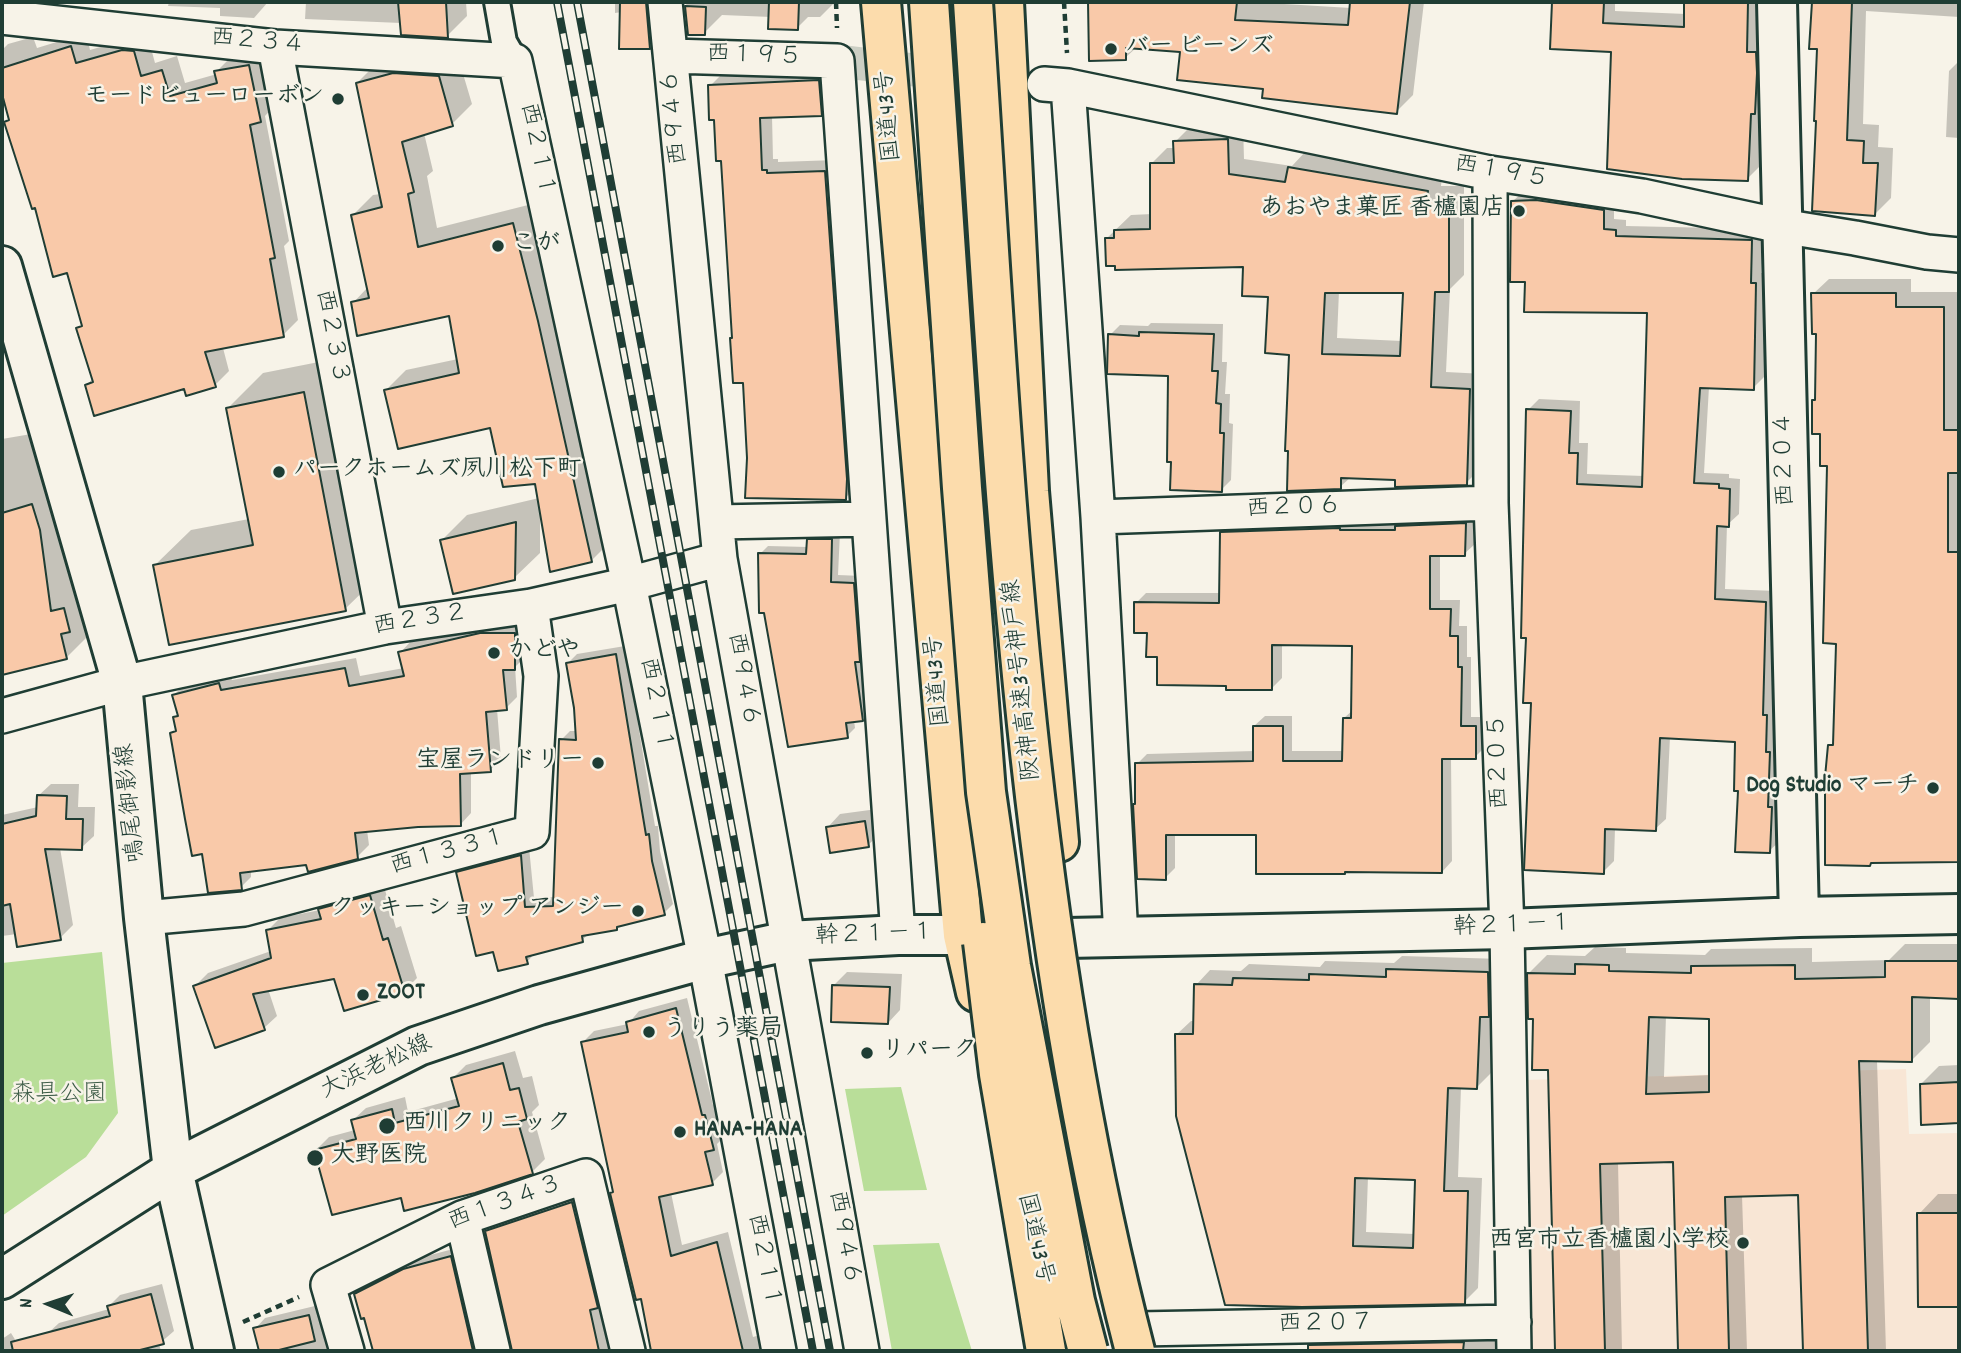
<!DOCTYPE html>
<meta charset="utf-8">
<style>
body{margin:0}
#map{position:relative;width:1961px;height:1353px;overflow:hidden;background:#f7f3e8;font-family:Dekko,sans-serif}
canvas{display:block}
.frame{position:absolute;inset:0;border:4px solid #1f3d34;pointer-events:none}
.north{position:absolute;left:14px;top:1269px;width:70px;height:70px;-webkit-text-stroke:5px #f7f3e8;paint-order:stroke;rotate:272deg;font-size:19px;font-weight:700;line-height:28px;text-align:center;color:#1f3d34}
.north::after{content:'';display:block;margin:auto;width:24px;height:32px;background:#1f3d34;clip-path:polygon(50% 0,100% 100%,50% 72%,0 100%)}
</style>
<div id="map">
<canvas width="1961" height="1353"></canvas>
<div class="frame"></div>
<div class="north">N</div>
</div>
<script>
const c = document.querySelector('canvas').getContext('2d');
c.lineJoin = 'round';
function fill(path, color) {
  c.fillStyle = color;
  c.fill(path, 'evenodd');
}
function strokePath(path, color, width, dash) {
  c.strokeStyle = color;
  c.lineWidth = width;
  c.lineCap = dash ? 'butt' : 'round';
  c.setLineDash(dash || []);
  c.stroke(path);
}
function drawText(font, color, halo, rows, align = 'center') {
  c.font = font + ' Dekko,"Klee One",sans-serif';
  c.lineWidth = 5;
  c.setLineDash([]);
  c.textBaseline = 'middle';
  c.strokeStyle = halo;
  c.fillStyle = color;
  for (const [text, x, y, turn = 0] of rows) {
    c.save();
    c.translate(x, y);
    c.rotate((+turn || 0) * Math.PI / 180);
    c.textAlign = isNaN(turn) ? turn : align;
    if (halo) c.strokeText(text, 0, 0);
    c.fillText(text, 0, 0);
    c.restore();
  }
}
fill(new Path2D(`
 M1906,1069L1909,1134L1959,1133V1351H1530L1524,1080Z`), '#f8e6d5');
fill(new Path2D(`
 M102,952L118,1113L86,1157L2,1216V963Z
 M901,1087L927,1190L864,1191L845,1089Z
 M939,1243L972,1351H892L873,1245Z`), '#b9de99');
fill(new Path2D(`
 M169,2H268L254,18L220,16V8L168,6Z
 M306,2H466L467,16L447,36L401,23L305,19Z
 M615,2H672L674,23L650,47L622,12L615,13Z
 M686,2H835L820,17H808L797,28L771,17L722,15L704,33H689Z
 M1090,2H1251L1351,8L1352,2H1424L1413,95L1396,112L1264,88L1182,51L1137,47L1125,58L1091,59Z
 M1554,2H1615V11L1686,14V2H1760L1763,104L1760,166L1747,179L1613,50L1552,48Z
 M1813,2H1959V17L1866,11L1863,124L1879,125L1878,147L1893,148L1891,198L1875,214L1813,210L1819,47H1811Z
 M86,33L90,50L138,36L148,37L155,63L177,56L185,83L217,74L216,72L231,57L263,51L274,106L265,116L289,241L284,246L298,320L283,335L223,348L229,371L215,385H87L93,378L78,328L83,323L68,271L36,206L6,123L11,118L2,88V50L8,44L33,37L37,48Z
 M458,57L472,104L452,124L424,133L433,171L427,176L437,228L532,204L611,541L591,561L540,515V553L514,578L442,540L467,515L539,498L536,482L491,426L386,390L406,370L458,359L451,314L353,303L368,287L353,215L373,195L381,194L357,83L377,63Z
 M1959,61V138L1946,137L1949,71Z
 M830,70L832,102L821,114L772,116L773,159H778V162L836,160L857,487L845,498L749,458L745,381L728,243L722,159L710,86L722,74Z
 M1243,124L1244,159L1292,166L1305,152L1442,176L1441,186H1464V275L1450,289L1446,372L1485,374L1482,467L1466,483L1351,477L1340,487L1270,295L1245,265L1107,238L1131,215L1152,214L1151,164L1167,148H1175V142L1191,126ZM1339,291H1405L1402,341L1337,338Z
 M1524,191L1614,200V219L1626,220V226L1762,229L1761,273H1766L1764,377L1753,388L1709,387L1704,473L1729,474V478L1740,479L1739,514L1727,525L1725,589L1776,591L1773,705H1777L1780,841L1769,851L1739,789L1737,741L1670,737L1666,819L1655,829L1615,828L1614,861L1603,872L1533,702L1528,636V410L1539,399L1580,401L1579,443H1588L1587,474L1644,476L1649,312L1527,281L1513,201Z
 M1829,279H1911V292H1959V861L1826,863L1830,746L1835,741L1838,642L1828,464L1813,400L1817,397V332L1813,294Z
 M1151,323L1223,324L1222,362H1227L1225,394H1230L1229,423L1233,424L1231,480L1221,490L1170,374L1110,335L1120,325L1148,326Z
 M2,335L6,351L2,355Z
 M339,358L381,574L345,609L155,565L191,530L249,519L228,408L263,373Z
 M37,433L45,485L54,482L62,507L73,589L86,586L89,635L66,658L14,670L2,676V439Z
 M1475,514V544L1464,554H1440V600H1460L1459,626H1467V657H1471V717H1486L1485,747L1475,757H1451L1452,861L1442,872L1258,833H1175V868L1165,878L1137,803V764L1147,754L1254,751V726L1265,716H1292V751H1344V718L1353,710V644H1282V678L1272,688L1228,684L1159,655L1136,603L1146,593H1221L1222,533L1232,522Z
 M817,532H840L838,575L862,576L870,711L862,719L854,720L855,728L847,736L760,554L768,546L808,547V540Z
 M526,622V656L515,667L517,697L506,708L497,709L501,759L490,770L471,772V813L460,825H418L367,830L369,845L357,857L251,869V877L240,888L204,852L172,734L177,728L175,718L179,714L174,695L185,684L230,673L232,680L356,658L360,676L404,668L400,653L411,641L482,624Z
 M625,646L655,826H658L660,851L673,904L664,913L620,924L616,928L590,933L582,940L536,952L527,962L494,950L458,873L468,863L529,847L534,898L555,897L561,740L570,731H577L568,663L577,654Z
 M51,784H79L78,807H95L94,836L81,848H60L73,925L60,938L17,934L2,936V815L38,807V796Z
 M877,809L881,833L868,845L828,827L840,814Z
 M383,883L396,928L401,926L417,978L404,991L336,977L268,989L277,1016L264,1028L195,986L208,973L271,951L267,931L280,918L320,910L333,897Z
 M1905,944H1959V997L1930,996V1042L1912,1060H1877L1886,1351H1805L1800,1193L1742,1195L1747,1351H1680L1674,1160L1618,1162L1622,1351H1557L1550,1068L1535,1017L1529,973L1547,955L1585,956L1595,947L1626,948V953L1705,955L1711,949L1812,948V962L1889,960ZM1666,1016L1710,1018L1711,1075L1664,1077Z
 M1402,956L1502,959L1493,1011L1491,1073L1477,1087H1461L1458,1177L1482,1178L1478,1288L1464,1302L1302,1305L1176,1035L1191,1021H1195L1196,985L1210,970L1241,971L1249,964L1320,967L1325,961L1394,963ZM1368,1177L1417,1178L1415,1234L1366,1232Z
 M847,972L902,974L900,1010L888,1023L834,985Z
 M687,998L713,1105H716L724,1137L717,1144L723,1172L712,1183L671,1193L682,1245L728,1232L753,1337L760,1335L763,1351H653L642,1297L615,1191L583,1042L594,1031L628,1024L639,1011Z
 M515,1051L523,1078L532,1076L539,1105L532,1112L545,1159L532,1172L402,1196L316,1150L329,1137L355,1130L353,1120L366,1108L405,1097L408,1112L459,1098L453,1078L466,1065Z
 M1959,1065V1121L1923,1123L1921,1084L1939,1066Z
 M583,1193L612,1351H513L487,1231L497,1221Z
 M1938,1194H1959V1305H1920L1919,1214Z
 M461,1247L489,1351H372L356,1294L367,1283L415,1259Z
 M162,1284L174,1331L159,1344L161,1351H52L47,1334L59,1323L109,1309V1306L120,1295Z
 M319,1305L330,1351H260L255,1329L265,1318Z
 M1501,1332V1351H1309V1346L1321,1334Z
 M11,1333L22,1351H2V1339Z`), '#0003');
const building = new Path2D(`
 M398,2H446L448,38L401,35Z
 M620,2H646L650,49H619Z
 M769,2H799L798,30L768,29Z
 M1088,2H1237L1235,20L1348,25L1350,2H1410L1397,114L1262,98L1263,89L1177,80L1180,52L1126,48V60L1089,61Z
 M1552,2H1604L1603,23L1684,27V2H1748L1747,52H1756L1757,73L1755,114H1751L1748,181L1682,179L1607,169L1611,52L1550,49Z
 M1812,2H1852L1847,140L1864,141L1863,163H1878L1875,216L1812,211L1816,121H1814L1817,49H1809Z
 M685,6L706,7L705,35H688Z
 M71,46L76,63L122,50L134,51L141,76L162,70L170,96L217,83L214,71L249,65L261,122L250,125L275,258L270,259L284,337L205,352L216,387L186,396L184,389L94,416L85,385L93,382L76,328L82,326L67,273L53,277L35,208L32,209L4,122L9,120L2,94V68Z
 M393,73L439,76L453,126L402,142L414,192L408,194L418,247L513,223L538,321L592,562L550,572L535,484L503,487L490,428L398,449L384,390L459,373L449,316L357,336L351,302L369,298L351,215L382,207L356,83Z
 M819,80L822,116L760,118L762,170H767V173L825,171L847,479L846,500L745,498L747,458L743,383H733L730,338H732L721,161H716L714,120H709L708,85Z
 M1228,139L1229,174L1285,182L1288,167L1428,191L1426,201H1449V292H1435L1431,387L1470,389L1467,485L1395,487V480L1341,478V489L1287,491L1288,451H1285L1289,355L1265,353L1268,297L1242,296L1243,267L1115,270V266H1106L1105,238H1114V230L1150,229V163H1174L1173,141ZM1325,293H1403L1400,356L1322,354Z
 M1536,200L1604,210V229L1616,230V236L1752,240L1751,283H1756L1754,390L1700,388L1694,483L1719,484V488L1730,489L1729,527L1717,526L1715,599L1766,602L1763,715H1767L1766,752H1770L1768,807H1772L1770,853L1735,852L1738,791H1734L1735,742L1660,738L1656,831L1605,829L1604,874L1524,870L1531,703H1523L1526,638H1521L1526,409L1571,411L1569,453H1578L1577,484L1642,487L1647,313L1524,312L1525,282H1510L1511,201Z
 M1811,293H1896V307H1944V430H1959V473H1948V552H1959V862L1871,863L1870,866L1825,865V777L1828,745H1833L1836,644L1823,643L1827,466H1820V434H1812V400H1815L1816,334H1812Z
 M1139,332L1214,334L1212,371H1218L1216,403L1221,404L1220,433H1224L1222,492L1170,490L1171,462H1167L1168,376L1107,374L1108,334L1139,336Z
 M304,392L346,611L169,645L153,565L253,545L226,408Z
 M32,504L40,530L51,611L64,608L70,632L61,634L67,659L2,675V513Z
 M516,522L515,580L453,594L440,540Z
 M1466,523L1465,556H1430V609H1451L1450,636H1458V667H1462L1461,726H1476V759H1442V873L1345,872V874H1256V835H1166V880L1137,879L1133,804H1135V763L1253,761V726H1283V761H1342L1343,718H1351L1352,646L1272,645V690H1226V686L1157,685V657H1146L1147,633H1134V602L1219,603L1220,532L1340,528V530H1395V526Z
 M807,539H832L831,582L854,583L860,662H855L863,721L846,723L848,738L788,747L764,613H759L758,553L806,554Z
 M480,633H515V670H503L507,710L486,712L491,772L460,774L461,826L418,827L355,833L358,859L308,872L306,865L240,873L242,890L208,893L202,854L192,856L185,819L170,733L176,731L173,717L178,716L172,695L219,683L221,690L345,668L349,686L404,676L398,652Z
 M616,654L646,835L649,834L652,861L665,915L617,927V930L582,936L583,942L526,957L528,964L498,971L493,952L476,956L456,872L521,855L525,907L553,906L559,739L576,740L574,708L566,663Z
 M37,795L67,796L66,819H83L82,850L45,849L61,940L17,947L10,904L2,906V824L36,816Z
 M865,821L869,847L830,853L826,827Z
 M370,895L383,940L388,938L405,993L344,1011L334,979L253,994L265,1030L215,1048L193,986L271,958L266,930L321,919L318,909Z
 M1885,961H1959V999L1912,997V1062L1859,1061L1868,1351H1803L1798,1195L1725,1197L1729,1351H1678L1673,1162L1600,1164L1605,1351H1555L1548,1070H1532L1533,1019H1528L1527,973L1575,974V964L1609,965V971L1691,973V966L1795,965V979L1885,977ZM1649,1017L1709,1019V1092L1646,1094Z
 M1386,969L1488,972L1489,1017H1480L1477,1089L1448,1088L1444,1191H1468L1465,1304L1302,1307L1225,1305L1176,1116L1175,1034H1193L1194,984L1232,985L1233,978L1309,980V974L1386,977ZM1355,1178L1415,1180L1413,1248L1353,1246Z
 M832,985L890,987L888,1024L831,1022Z
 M676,1008L702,1115H705L714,1150L705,1152L713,1185L659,1197L671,1256L717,1242L743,1351H651L641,1299L636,1300L610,1193L613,1192L581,1042L628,1032L626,1022Z
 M503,1063L510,1090L519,1088L527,1119L518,1122L533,1174L475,1193L404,1211L401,1198L332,1215L314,1150L356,1139L351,1120L392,1109L395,1123L459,1106L451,1078Z
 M1959,1082V1123L1921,1125L1920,1084Z
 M572,1202L598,1308L590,1310L599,1351H512L485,1231Z
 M1917,1213H1959V1307H1918Z
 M451,1256L473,1351H373L364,1318L361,1319L354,1294L403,1269Z
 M151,1294L164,1344L136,1351H13L11,1342L110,1316L107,1306Z
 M309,1315L315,1341L275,1351H259L253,1328Z
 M1464,1342L1463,1351H1308V1345Z`);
fill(building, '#f9c9a9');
strokePath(building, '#1f3d34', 2);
strokePath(new Path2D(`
 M837,61L1001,80`), '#cccfc4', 33, [33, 17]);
const pedestrian = new Path2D(`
 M497,2L504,42L515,61`);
const minor = new Path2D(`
 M665,2L720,559L862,1351
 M2,17L275,47L515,61L629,584L705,959L779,1351
 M275,47L385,627
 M671,56L837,61L898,935
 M1044,84L1068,86L1490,173L1642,196L1781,226L1855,238L1927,252L1959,255
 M1068,86L1098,517L1121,937
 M1490,173L1491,503L1507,929L1514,1351
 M1098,517L1491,503
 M717,522L869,519
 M2,716L122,683L385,627L531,606L629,584L720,559
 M144,918L244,909L532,832L541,676L531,606
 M462,1218L493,1351
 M1138,1329L1514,1322
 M347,1351L328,1285L462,1218L586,1176L628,1351`);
const tertiary = new Path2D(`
 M1777,2L1799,917
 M2,266L122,683L144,918L173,1170L214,1351
 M1067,938L1507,929L1799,917L1959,914
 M2,1279L173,1170L418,1046L539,1005L705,959L788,941L898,935H963`);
const trunk = new Path2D(`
 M881,2L963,935L976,992
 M1004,2L1029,491L1059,842`);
strokePath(pedestrian, '#1f3d34', 30);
strokePath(minor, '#1f3d34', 38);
strokePath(tertiary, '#1f3d34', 44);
strokePath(trunk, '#1f3d34', 44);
strokePath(new Path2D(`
 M836,2L837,28
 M1064,2L1067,53
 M243,1322L299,1297`), '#1f3d34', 4.5, [7, 5]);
strokePath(pedestrian, '#f7f3e8', 24);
strokePath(minor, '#f7f3e8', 33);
strokePath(tertiary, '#f7f3e8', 38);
strokePath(trunk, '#fcdcac', 38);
const rail = new Path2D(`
 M557,2L813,1351
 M577,2L830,1351`);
strokePath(rail, '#1f3d34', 8);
strokePath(rail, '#f7f3e8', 5, [16]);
const motorwayBridge = new Path2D(`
 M929,2L962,488L986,792L1011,966L1075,1301L1088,1351
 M973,2C1003,453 1021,911 1135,1351
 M983,942L999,1074L1046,1351`);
strokePath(motorwayBridge, '#1f3d34', 44, []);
strokePath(motorwayBridge, '#fcdcac', 38);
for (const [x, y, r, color] of [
 [1111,49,7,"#1f3d34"],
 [338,99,7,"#1f3d34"],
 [1519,211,7,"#1f3d34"],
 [498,246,7,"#1f3d34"],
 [279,472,7,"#1f3d34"],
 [494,653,7,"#1f3d34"],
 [598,763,7,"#1f3d34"],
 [1933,788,7,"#1f3d34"],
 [638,911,7,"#1f3d34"],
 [363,995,7,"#1f3d34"],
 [649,1032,7,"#1f3d34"],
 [867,1053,7,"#1f3d34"],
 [387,1126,9,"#1f3d34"],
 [680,1132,7,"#1f3d34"],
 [315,1158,9,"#1f3d34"],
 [1743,1243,7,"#1f3d34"]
]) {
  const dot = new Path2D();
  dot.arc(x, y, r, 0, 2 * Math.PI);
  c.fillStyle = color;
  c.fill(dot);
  strokePath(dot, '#f7f3e8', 2.5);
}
drawText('24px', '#1f3d34', '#f7f3e8', [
 ["西２３４",258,44,5],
 ["西１９５",754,58,2],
 ["国道43号",891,116,-95],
 ["西９４６",677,117,-96],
 ["西２１１",535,150,78],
 ["西１９５",1501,174,10],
 ["西２３３",330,337,79],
 ["西２０４",1787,459,-92],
 ["西２０６",1294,510,-2],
 ["西２３２",421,622,-9],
 ["西９４６",741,680,80],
 ["阪神高速3号神戸線",1024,680,-96],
 ["国道43号",940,681,-95],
 ["西２１１",654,705,79],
 ["西２０５",1501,762,-92],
 ["鳴尾御影線",133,803,-96],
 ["西１３３１",449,854,-15],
 ["幹２１－１",1513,928,-2],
 ["幹２１－１",875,937,-2],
 ["大浜老松線",377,1069,-25],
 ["西１３４３",506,1205,-20],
 ["西９４６",842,1238,80],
 ["国道43号",1033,1239,77],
 ["西２１１",762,1261,79],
 ["西２０７",1326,1326,-1]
]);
drawText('bold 24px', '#1f3d34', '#f7f3e8', [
 ["バー ビーンズ",1125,49],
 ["モードビューローボン",324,99,"right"],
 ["あおやま菓匠 香櫨園店",1505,211,"right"],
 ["こが",512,246],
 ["パークホームズ夙川松下町",293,472],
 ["かどや",508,653],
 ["宝屋ランドリー",584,763,"right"],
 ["Dog Studio マーチ",1919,788,"right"],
 ["クッキーショップ アンジー",624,911,"right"],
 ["ZOOT",377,995],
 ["うりう薬局",663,1032],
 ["リパーク",881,1053],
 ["西川クリニック",403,1126],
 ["HANA-HANA",694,1132],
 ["大野医院",331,1158],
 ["西宮市立香櫨園小学校",1729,1243,"right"]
], 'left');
drawText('24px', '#3e5d48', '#f7f3e8', [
 ["森具公園",59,1097]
]);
</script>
